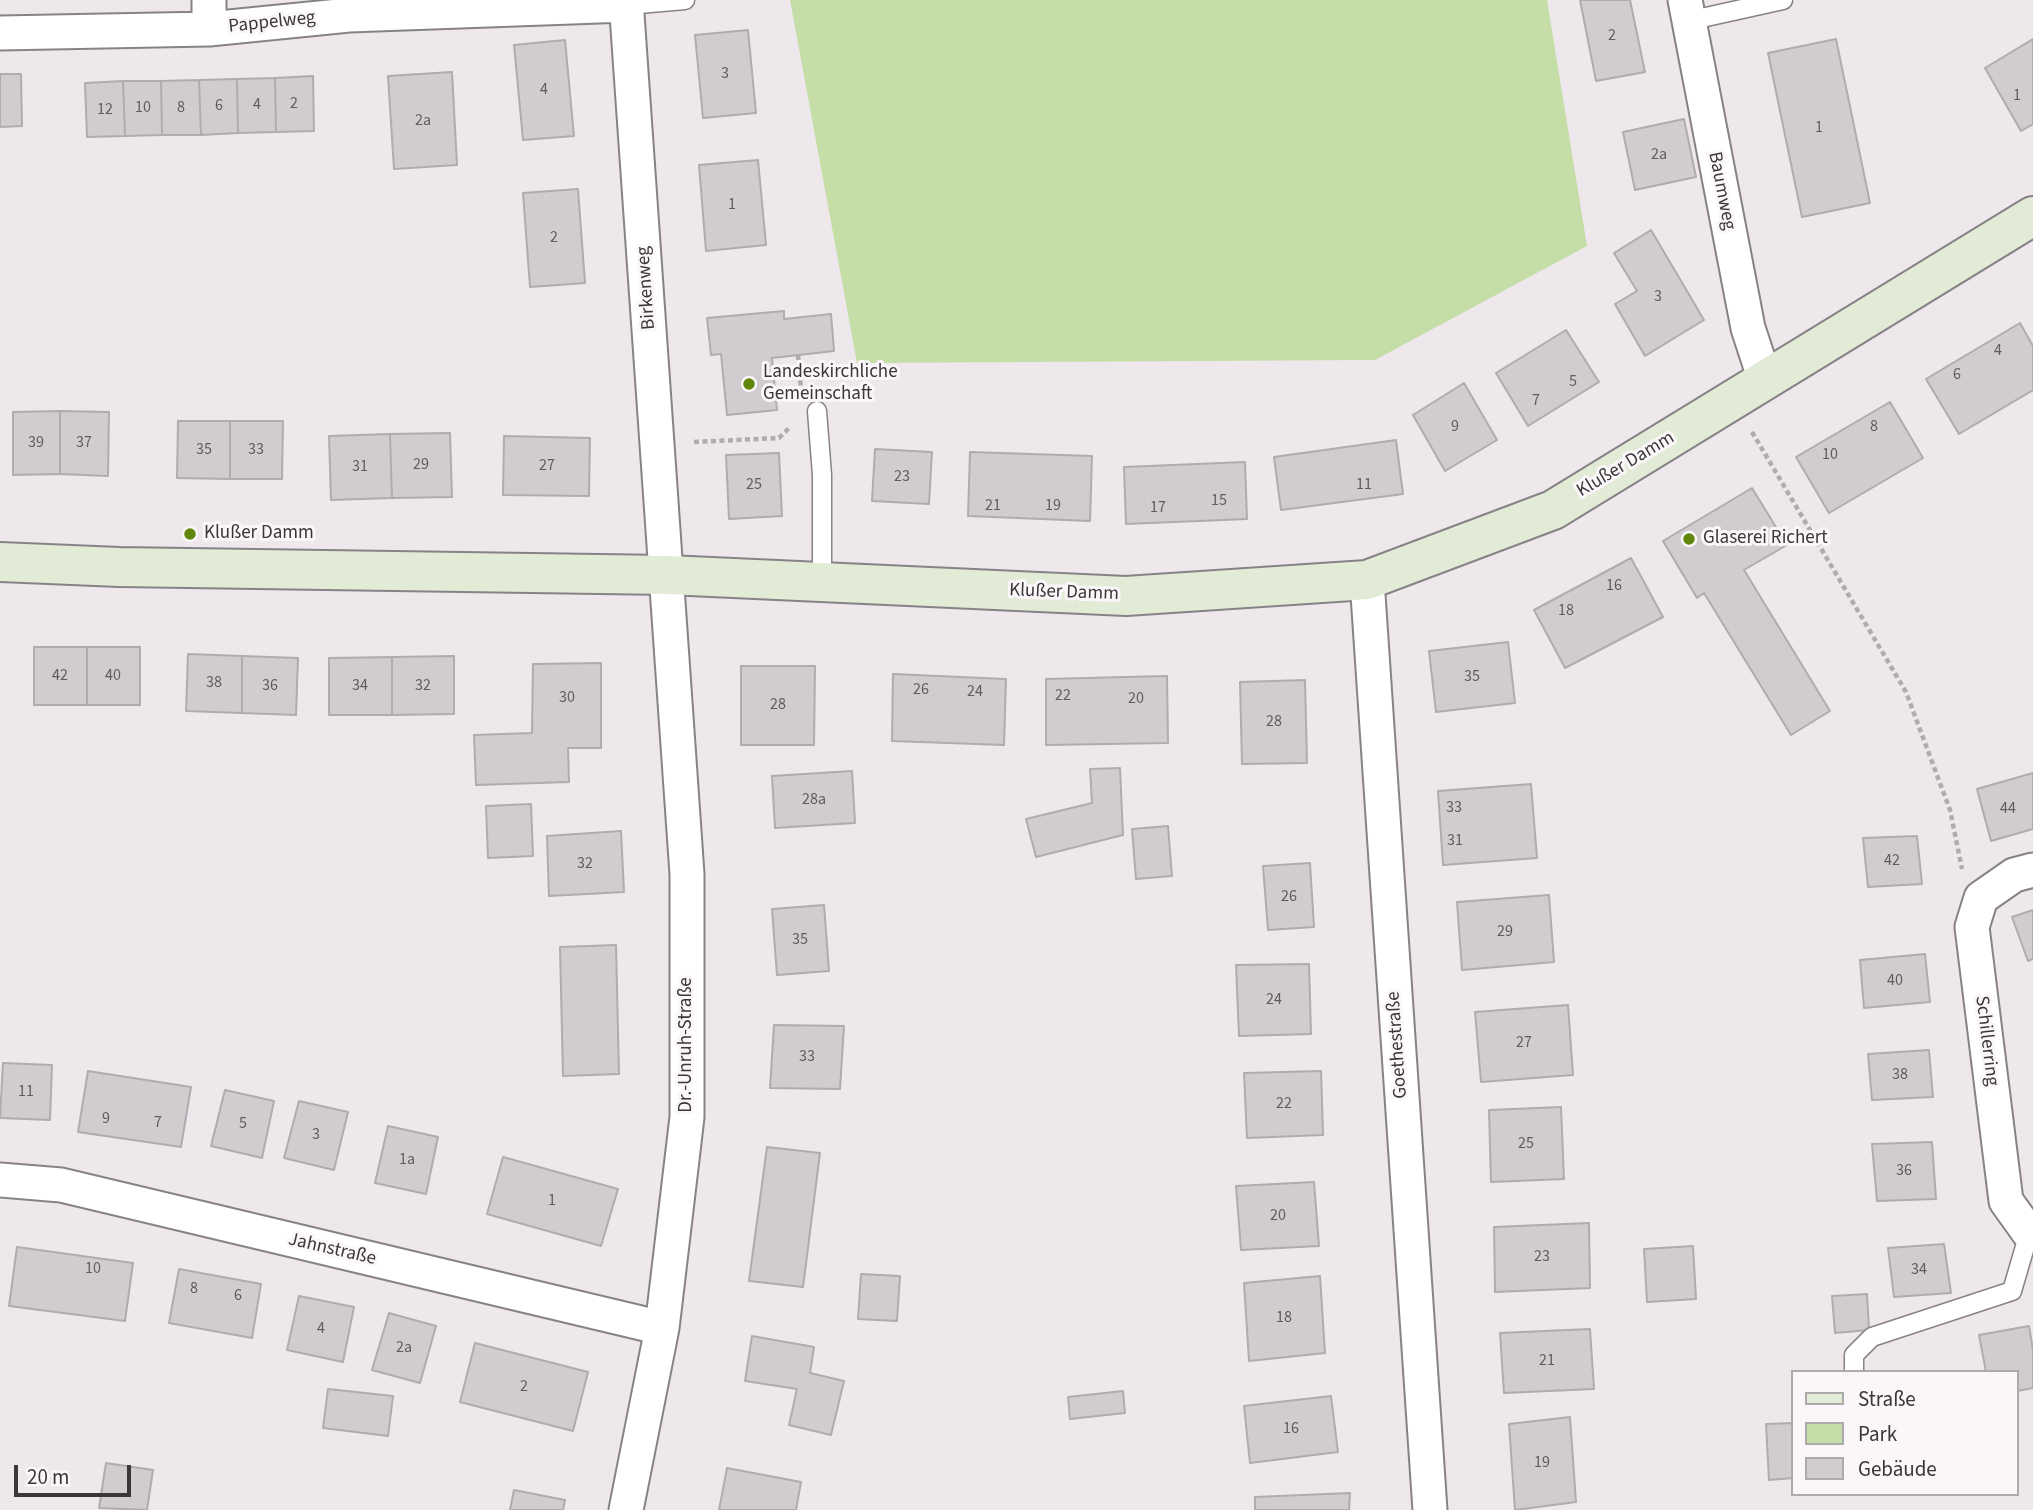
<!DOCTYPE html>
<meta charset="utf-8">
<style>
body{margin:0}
#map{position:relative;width:2033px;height:1510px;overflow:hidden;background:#eee8ec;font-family:"Source Sans 3",sans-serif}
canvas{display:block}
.legend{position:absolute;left:1791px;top:1370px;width:228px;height:126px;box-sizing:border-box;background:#fbf6fa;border:2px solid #adaaac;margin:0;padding:9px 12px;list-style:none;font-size:21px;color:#393738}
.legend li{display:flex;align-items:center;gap:14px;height:35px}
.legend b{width:35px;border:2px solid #adaaac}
.scale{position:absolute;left:14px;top:1465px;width:117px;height:32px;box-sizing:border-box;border:4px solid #393738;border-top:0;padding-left:9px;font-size:21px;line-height:24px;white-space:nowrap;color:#393738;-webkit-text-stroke:5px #fbf6fa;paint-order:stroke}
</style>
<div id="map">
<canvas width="2033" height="1510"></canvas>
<ul class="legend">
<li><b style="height:9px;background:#e2ebd6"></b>Straße</li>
<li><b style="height:19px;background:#c5dda6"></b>Park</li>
<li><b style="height:19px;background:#d1cccf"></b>Gebäude</li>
</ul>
<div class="scale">20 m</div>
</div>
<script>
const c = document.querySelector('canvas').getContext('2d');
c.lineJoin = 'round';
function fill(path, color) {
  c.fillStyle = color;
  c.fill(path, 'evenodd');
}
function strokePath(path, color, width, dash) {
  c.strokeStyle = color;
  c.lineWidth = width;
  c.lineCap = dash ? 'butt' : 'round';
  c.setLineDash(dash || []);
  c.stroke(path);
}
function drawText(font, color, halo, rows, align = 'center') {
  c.font = font + ' "Source Sans 3",sans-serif';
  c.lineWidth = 6;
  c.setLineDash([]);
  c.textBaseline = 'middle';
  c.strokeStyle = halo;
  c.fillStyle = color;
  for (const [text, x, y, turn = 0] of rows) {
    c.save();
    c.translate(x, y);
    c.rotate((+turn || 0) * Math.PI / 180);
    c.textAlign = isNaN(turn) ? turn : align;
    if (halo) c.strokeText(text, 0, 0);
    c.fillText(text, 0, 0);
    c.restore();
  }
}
fill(new Path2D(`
 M790,0H1547L1587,246L1375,360L857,363Z`), '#c5dda6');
const building = new Path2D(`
 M1580,0H1630L1645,72L1596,81Z
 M748,30L756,113L703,118L695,35Z
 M1836,39L1870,203L1802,217L1768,53Z
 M2033,39V124L2021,131L1985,68Z
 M565,40L574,136L523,140L514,45Z
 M452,72L457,165L394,169L388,76Z
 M0,74H21L22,126L0,127Z
 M313,76L314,131L276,132L275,78Z
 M275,78L276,132L238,133L237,79Z
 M237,79L238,133L201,135L199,80Z
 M199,80L201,135H162L161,81Z
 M123,81H161L162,135L125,136Z
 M123,81L125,136L87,137L85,83Z
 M1684,119L1696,177L1635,190L1623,132Z
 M758,160L766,245L706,251L699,165Z
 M578,189L585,283L530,287L523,193Z
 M1651,230L1704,320L1645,356L1615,304L1637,291L1614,253Z
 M784,311V319L831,314L834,351L772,358L777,410L727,415L721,354L711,355L707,318Z
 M2020,323L2033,346V390L1959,434L1926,379Z
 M1566,330L1599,382L1528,426L1496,373Z
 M1464,383L1497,440L1445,471L1413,415Z
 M1890,402L1923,458L1829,513L1796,457Z
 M60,411L109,412L108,476L60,474Z
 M60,411V474L13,475V412Z
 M178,421H230V479L177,478Z
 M230,421H283L282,479H230Z
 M450,433L452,497L392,498L390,434Z
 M390,434L392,498L331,500L329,436Z
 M504,436L590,438L589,496L503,495Z
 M1396,440L1403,494L1281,510L1274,457Z
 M875,449L932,452L929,504L872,501Z
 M970,452L1092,456L1090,521L968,516Z
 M779,453L782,516L729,519L726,455Z
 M1245,462L1247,519L1126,524L1124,467Z
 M1752,488L1787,545L1744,570L1830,711L1791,735L1704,593L1697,598L1663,541Z
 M1631,558L1663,617L1565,668L1534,610Z
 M1508,642L1515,703L1436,712L1429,651Z
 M34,647H87V705H34Z
 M87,647H140V705H87Z
 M188,654L242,656V713L186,711Z
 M242,656L298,658L296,715L242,713Z
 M454,656V714L392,715V657Z
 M392,657V715H329V658Z
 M601,663V748H568L569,782L476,785L474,735L532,733L533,664Z
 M741,666H815L814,745H741Z
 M893,674L1006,679L1004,745L892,741Z
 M1167,676L1168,743L1046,745V679Z
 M1305,680L1307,763L1242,764L1240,682Z
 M1120,768L1123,835L1036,857L1026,819L1092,803L1090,769Z
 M852,771L855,823L775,828L772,776Z
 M2033,773V829L1991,841L1977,789Z
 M1531,784L1537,858L1443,865L1438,791Z
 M531,804L533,856L488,858L486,806Z
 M1168,826L1172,876L1136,879L1132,829Z
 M621,831L624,892L549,896L547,836Z
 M1917,836L1922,884L1868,887L1863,838Z
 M1310,863L1314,927L1268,930L1263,866Z
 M1549,895L1554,962L1462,970L1457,902Z
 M824,905L829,971L777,975L772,909Z
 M2033,910V959L2028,961L2012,917Z
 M616,945L619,1074L563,1076L560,947Z
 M1925,954L1930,1002L1864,1008L1860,960Z
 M1309,964L1311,1034L1239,1036L1236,965Z
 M1568,1005L1573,1075L1481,1082L1475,1012Z
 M774,1025L844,1026L840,1089L770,1088Z
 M1929,1050L1933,1097L1872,1100L1868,1054Z
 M3,1063L52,1065L50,1120L0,1118Z
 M88,1071L191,1087L181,1147L78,1132Z
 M1321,1071L1323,1135L1247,1138L1244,1073Z
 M225,1090L274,1101L262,1158L211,1146Z
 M299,1101L348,1112L334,1170L284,1158Z
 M1561,1107L1564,1179L1491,1182L1489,1110Z
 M388,1126L438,1137L426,1194L375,1183Z
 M1932,1142L1936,1199L1877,1201L1872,1144Z
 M767,1147L820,1153L803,1287L749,1281Z
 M503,1157L618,1189L601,1246L487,1214Z
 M1314,1182L1319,1246L1241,1250L1236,1186Z
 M1589,1223L1590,1288L1495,1292L1494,1227Z
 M1944,1244L1951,1293L1894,1297L1888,1248Z
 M1693,1246L1696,1299L1647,1302L1644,1249Z
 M17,1247L133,1263L125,1321L9,1306Z
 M179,1269L261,1284L252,1338L169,1323Z
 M861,1274L900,1276L897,1321L858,1319Z
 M1320,1276L1325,1353L1249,1361L1244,1283Z
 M1867,1294L1869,1330L1835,1333L1832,1296Z
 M299,1296L354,1307L343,1362L287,1350Z
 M389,1313L436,1326L420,1383L372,1370Z
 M2029,1326L2033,1350V1388L2017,1391V1372H1986L1979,1335Z
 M1590,1329L1594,1389L1504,1393L1500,1333Z
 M752,1336L814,1347L810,1373L844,1381L831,1435L789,1425L797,1389L745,1381Z
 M475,1343L588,1372L573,1431L460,1402Z
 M328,1389L393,1396L388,1436L323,1428Z
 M1123,1391L1125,1413L1070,1419L1068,1397Z
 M1331,1396L1338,1452L1250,1463L1244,1406Z
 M1570,1417L1576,1502L1515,1510L1509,1424Z
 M1793,1423V1478L1769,1480L1766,1424Z
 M106,1463L153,1470L147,1510L99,1508Z
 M727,1468L801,1482L796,1510H719Z
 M514,1490L565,1500L563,1510H510Z
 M1350,1493L1349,1510H1255V1497Z`);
fill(building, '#d1cccf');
strokePath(building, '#b0abaf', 2);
const service = new Path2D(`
 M627,5L685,0
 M1688,21L1783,0
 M817,411L822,475V582
 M1854,1372V1355L1872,1337L2012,1291L2029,1233`);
const minor = new Path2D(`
 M1685,0L1748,328L1765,380
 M209,29V0
 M0,33L209,29L349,15L627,5
 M1367,580L1430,1510
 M2033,870L2014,875L1981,898L1972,927L2006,1201L2029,1233H2033
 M0,1180L61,1185L662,1328
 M626,1510L662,1328L687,1117V874L626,0`);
const secondary = new Path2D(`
 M0,562L119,567L668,575L1126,596L1367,580L1553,510L2033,216`);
strokePath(service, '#878286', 21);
strokePath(minor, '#878286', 37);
strokePath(secondary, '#878286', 42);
strokePath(new Path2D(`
 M798,355L801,389
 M1752,432L1906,692L1950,810L1962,869
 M694,442L779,438L790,427`), '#afabae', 4.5, [5, 3.5]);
strokePath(service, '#fff', 18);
strokePath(minor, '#fff', 33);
strokePath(secondary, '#e2ebd6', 38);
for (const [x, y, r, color] of [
 [749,384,7,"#60860b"],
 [190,534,7,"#60860b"],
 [1689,539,7,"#60860b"]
]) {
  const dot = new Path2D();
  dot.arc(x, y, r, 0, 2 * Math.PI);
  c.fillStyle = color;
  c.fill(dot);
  strokePath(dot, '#fbf6fa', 2.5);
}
drawText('16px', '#5f5c5e', null, [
 ["2",1612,36],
 ["3",725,74],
 ["4",544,90],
 ["1",2017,96],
 ["2",294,104],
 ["4",257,105],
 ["6",219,106],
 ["10",143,108],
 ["8",181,108],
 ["12",105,110],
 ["2a",423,121],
 ["1",1819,128],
 ["2a",1659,155],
 ["1",732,205],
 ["2",554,238],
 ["3",1658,297],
 ["4",1998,351],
 ["6",1957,375],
 ["5",1573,382],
 ["7",1536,401],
 ["9",1455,427],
 ["8",1874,427],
 ["39",36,443],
 ["37",84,443],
 ["35",204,450],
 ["33",256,450],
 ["10",1830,455],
 ["29",421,465],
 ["27",547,466],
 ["31",360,467],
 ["23",902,477],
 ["25",754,485],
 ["11",1364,485],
 ["15",1219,501],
 ["21",993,506],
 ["19",1053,506],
 ["17",1158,508],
 ["16",1614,586],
 ["18",1566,611],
 ["42",60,676],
 ["40",113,676],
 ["35",1472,677],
 ["38",214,683],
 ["36",270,686],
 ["34",360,686],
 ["32",423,686],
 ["26",921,690],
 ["24",975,692],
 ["22",1063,696],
 ["30",567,698],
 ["20",1136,699],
 ["28",778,705],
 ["28",1274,722],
 ["28a",814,800],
 ["33",1454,808],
 ["44",2008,809],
 ["31",1455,841],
 ["42",1892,861],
 ["32",585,864],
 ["26",1289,897],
 ["29",1505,932],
 ["35",800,940],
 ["40",1895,981],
 ["24",1274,1000],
 ["27",1524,1043],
 ["33",807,1057],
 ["38",1900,1075],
 ["11",26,1092],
 ["22",1284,1104],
 ["9",106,1119],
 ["7",158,1123],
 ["5",243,1124],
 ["3",316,1135],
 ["25",1526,1144],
 ["1a",407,1160],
 ["36",1904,1171],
 ["1",552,1201],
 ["20",1278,1216],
 ["23",1542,1257],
 ["10",93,1269],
 ["34",1919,1270],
 ["8",194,1289],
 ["6",238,1296],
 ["18",1284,1318],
 ["4",321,1329],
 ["2a",404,1348],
 ["21",1547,1361],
 ["2",524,1387],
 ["16",1291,1429],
 ["19",1542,1463]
]);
drawText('19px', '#393738', '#fbf6fa', [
 ["Pappelweg",272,23,-6],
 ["Baumweg",1721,191,79],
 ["Birkenweg",647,288,-94],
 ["Klußer Damm",1626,465,-31],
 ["Klußer Damm",1064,593,2],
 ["Schillerring",1986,1041,83],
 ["Dr.-Unruh-Straße",687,1045,-90],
 ["Goethestraße",1398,1045,-94],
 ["Jahnstraße",332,1250,13]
]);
drawText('19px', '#393738', '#fbf6fa', [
 ["Landeskirchliche",763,373],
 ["Gemeinschaft",763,395],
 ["Klußer Damm",204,534],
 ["Glaserei Richert",1703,539]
], 'left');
</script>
